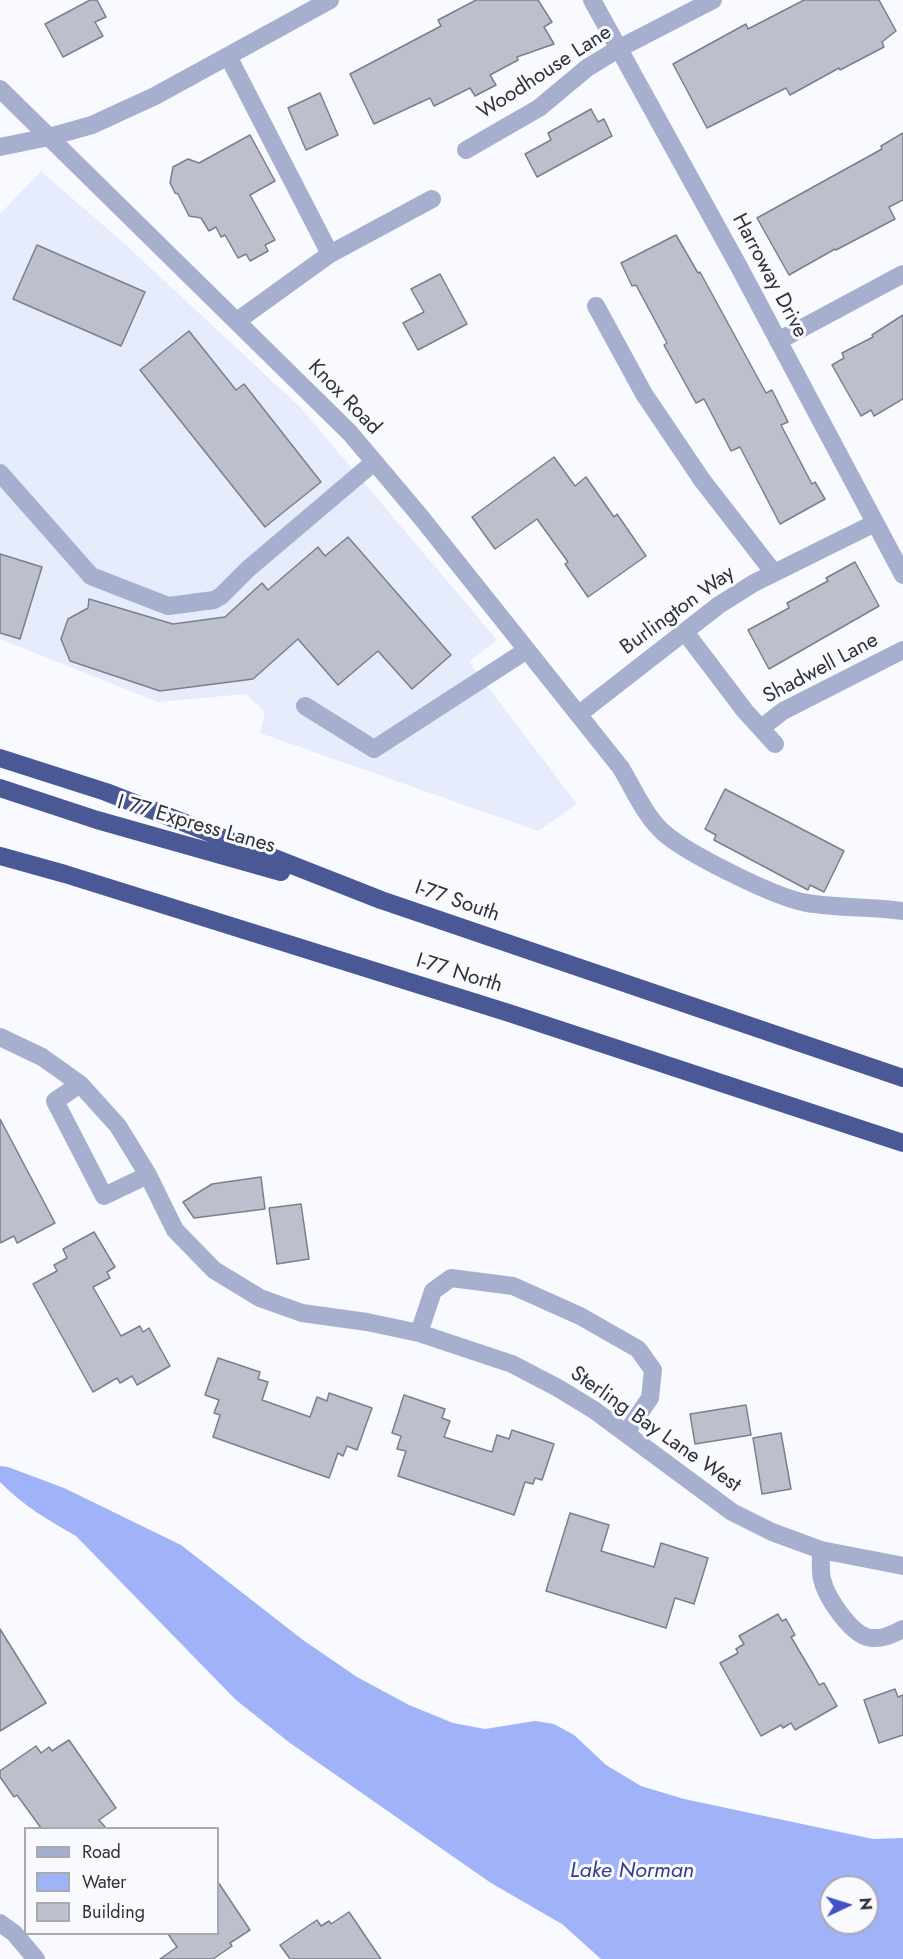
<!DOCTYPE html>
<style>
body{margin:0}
#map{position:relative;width:903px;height:1959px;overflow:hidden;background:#f8faff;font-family:Jost,sans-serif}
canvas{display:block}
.legend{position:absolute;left:24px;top:1827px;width:195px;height:108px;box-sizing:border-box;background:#f8faff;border:2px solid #a8aaaf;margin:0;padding:8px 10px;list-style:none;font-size:18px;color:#303237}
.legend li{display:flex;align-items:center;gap:12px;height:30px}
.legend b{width:30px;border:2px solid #a8aaaf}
.north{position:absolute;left:819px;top:1875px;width:60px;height:60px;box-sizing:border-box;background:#f8faff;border:2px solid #a8aaaf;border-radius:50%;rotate:86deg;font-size:16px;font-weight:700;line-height:24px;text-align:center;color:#303237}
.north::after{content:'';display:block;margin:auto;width:21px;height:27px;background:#4251c5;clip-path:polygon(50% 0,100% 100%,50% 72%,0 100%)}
</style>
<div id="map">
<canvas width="903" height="1959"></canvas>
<ul class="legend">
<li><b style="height:8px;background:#a6afce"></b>Road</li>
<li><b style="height:16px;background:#a0b2f8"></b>Water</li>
<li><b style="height:16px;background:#bcc0cc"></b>Building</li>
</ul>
<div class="north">N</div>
</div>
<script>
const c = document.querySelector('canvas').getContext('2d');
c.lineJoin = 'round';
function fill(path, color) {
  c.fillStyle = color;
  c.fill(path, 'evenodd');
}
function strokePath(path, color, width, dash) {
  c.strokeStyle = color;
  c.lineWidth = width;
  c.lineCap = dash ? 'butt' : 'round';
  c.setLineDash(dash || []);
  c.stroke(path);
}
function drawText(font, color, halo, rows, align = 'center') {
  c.font = font + ' Jost,sans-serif';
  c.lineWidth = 6;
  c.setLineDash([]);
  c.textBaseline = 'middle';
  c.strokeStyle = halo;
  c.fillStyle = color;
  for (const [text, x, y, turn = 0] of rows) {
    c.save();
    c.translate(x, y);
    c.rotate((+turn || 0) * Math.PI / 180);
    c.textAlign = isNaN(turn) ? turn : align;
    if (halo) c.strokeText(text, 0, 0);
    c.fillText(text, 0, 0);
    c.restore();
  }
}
fill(new Path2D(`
 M41,171L127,246L301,408L497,640L469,662L577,804L538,831L260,733L265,712L246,694L158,702L0,639V214Z`), '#e7ecfd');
fill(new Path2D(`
 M0,1466L8,1467L64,1488L181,1545L303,1640L357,1677L409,1705L453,1723L485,1729L535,1721L554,1724L574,1735L606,1765L641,1786L684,1799L873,1839L903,1838V1959H601L562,1924L491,1883L290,1743L236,1700L76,1536C49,1521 21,1504 0,1482ZM831,1887H867V1923H831Z`), '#a0b2f8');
const building = new Path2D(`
 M90,0H97L106,17L95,22L103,36L63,57L45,24Z
 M476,0H538L552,22L544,27L554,44L517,57L518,60L490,75L496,85L475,96L470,88L434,106L430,98L374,124L350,74L441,26L438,20Z
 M804,0H879L896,31L882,42L884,47L840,70L839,68L790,95L786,88L707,128L673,64L746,24L748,29Z
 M320,93L338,135L306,150L288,108Z
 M591,109L598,122L604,119L612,136L537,177L525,154L551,140L548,133Z
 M903,133V200L889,207L895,219L836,250L835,249L789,275L757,218L882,149L881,146Z
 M250,135L275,181L250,195L275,240L265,245L268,251L250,261L246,254L238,258L225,235L221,237L216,227L209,231L201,218L189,216L178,194L175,193L170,183L173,167L188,159L199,163Z
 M676,235L698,273L700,272L766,393L772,390L788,422L781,425L812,484L815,482L825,499L780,524L740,447L731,451L704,399L696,403L664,345L667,343L636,285L632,286L621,263Z
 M37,245L145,292L121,346L13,299Z
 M440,274L467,324L418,350L403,323L424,312L411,289Z
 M903,315V399L874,416L871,410L861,416L832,365L844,358L842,353L873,337L872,335Z
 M189,331L236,390L244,384L321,482L265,527L140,370Z
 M554,457L575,486L586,477L614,517L617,514L646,556L588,597L565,564L568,562L537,519L495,549L472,517Z
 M348,537L451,655L412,689L378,651L338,685L298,639L253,679L160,691L70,661L61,639L68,619L88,608L89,599L173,624L225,617L262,583L268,590L318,547L325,556Z
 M0,554L42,567L20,639L0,633Z
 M855,562L879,606L769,669L748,630L789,608L787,603L828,581L826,578Z
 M725,789L844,851L824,892L810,885L808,890L714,840L716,835L705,829Z
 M0,1119L55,1223L17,1243L14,1236L0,1243Z
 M261,1177L265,1209L194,1218L183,1202L212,1184Z
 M301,1204L309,1259L277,1264L269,1208Z
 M94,1232L115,1267L107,1272L110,1278L93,1287L121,1336L140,1326L143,1332L149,1328L170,1366L137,1385L132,1376L120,1383L117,1378L93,1392L33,1284L57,1271L54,1265L67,1258L63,1249Z
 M218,1358L260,1372L258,1379L268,1382L262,1400L310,1417L317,1397L327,1401L329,1393L372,1408L357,1450L347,1446L343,1456L338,1453L329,1478L213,1437L220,1415L214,1413L219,1400L205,1395Z
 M404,1395L445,1409L442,1418L450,1421L444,1437L492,1452L497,1435L509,1439L512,1430L554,1444L542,1480L535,1478L533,1484L525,1482L514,1515L398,1476L406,1451L397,1449L401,1436L392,1433Z
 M746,1405L751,1435L695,1444L690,1414Z
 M781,1433L791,1489L762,1494L753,1438Z
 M570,1513L609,1525L601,1551L654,1567L661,1543L708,1558L694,1604L675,1598L666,1628L546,1591Z
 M778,1614L782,1621L786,1619L795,1635L791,1637L813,1674L819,1685L824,1683L837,1706L795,1730L791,1723L783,1728L781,1725L761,1736L720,1663L738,1653L736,1649L744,1644L739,1636Z
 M0,1629L46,1703L0,1731Z
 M895,1689L898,1697L903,1695V1735L879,1743L864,1700Z
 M69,1740L116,1808L99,1820L106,1828H41L17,1795L14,1797L0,1777V1771L36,1746L41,1753L49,1747L52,1751Z
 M218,1882L250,1930L230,1943L232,1946L213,1959H160L177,1947L168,1934H218Z
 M349,1912L381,1959H290L280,1945L317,1920L321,1926L329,1921L331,1924Z`);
fill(building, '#bcc0cc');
strokePath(building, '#7c7f8b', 1.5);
strokePath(new Path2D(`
 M592,0L738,265L903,575
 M228,56L330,254
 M0,89L350,433L420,516L621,768C634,790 645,816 664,833C688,854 776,898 807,903C839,908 871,907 903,911
 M0,147L49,137L92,125L155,96L330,0
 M466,150L539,108L587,68L618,49L713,0
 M596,306L644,394L702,480L774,573
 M237,321L330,254L432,199
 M778,341L903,274
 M0,473L91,576L168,606L214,600L221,596L248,569L373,463
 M685,632L745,711L775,744
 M305,706L374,749L527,650
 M579,714L719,605L754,583L875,523
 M761,728L783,711L903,650
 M0,1037L42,1057L80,1084L118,1126L148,1175L175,1230L214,1270L260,1298L302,1313L367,1322L419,1333L512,1364L558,1388L594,1410L732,1512L772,1532L821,1550L903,1566
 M80,1084L55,1101L104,1196L148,1175
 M419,1333L433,1291L451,1278L513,1286L580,1316L638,1349L653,1370L650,1398L626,1433
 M821,1550C821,1559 820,1570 822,1579C826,1597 852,1637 872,1638C884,1639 892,1634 903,1629
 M0,1923L14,1933L36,1959`), '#a6afce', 18);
strokePath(new Path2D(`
 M0,758L106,792L381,900L903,1078
 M0,788L97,820L281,872
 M0,856L65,874L509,1013L903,1143`), '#4a5896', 18);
drawText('21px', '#303237', '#f8faff', [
 ["Woodhouse Lane",545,73,-33],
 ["Harroway Drive",769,276,62],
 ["Knox Road",344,398,46],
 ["Burlington Way",678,611,-36],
 ["Shadwell Lane",821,669,-28],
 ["I 77 Express Lanes",196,825,16],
 ["I-77 South",457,902,19],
 ["I-77 North",459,974,17],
 ["Sterling Bay Lane West",655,1430,35]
]);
drawText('italic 22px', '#313e8d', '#f8faff', [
 ["Lake Norman",632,1872]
]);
</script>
